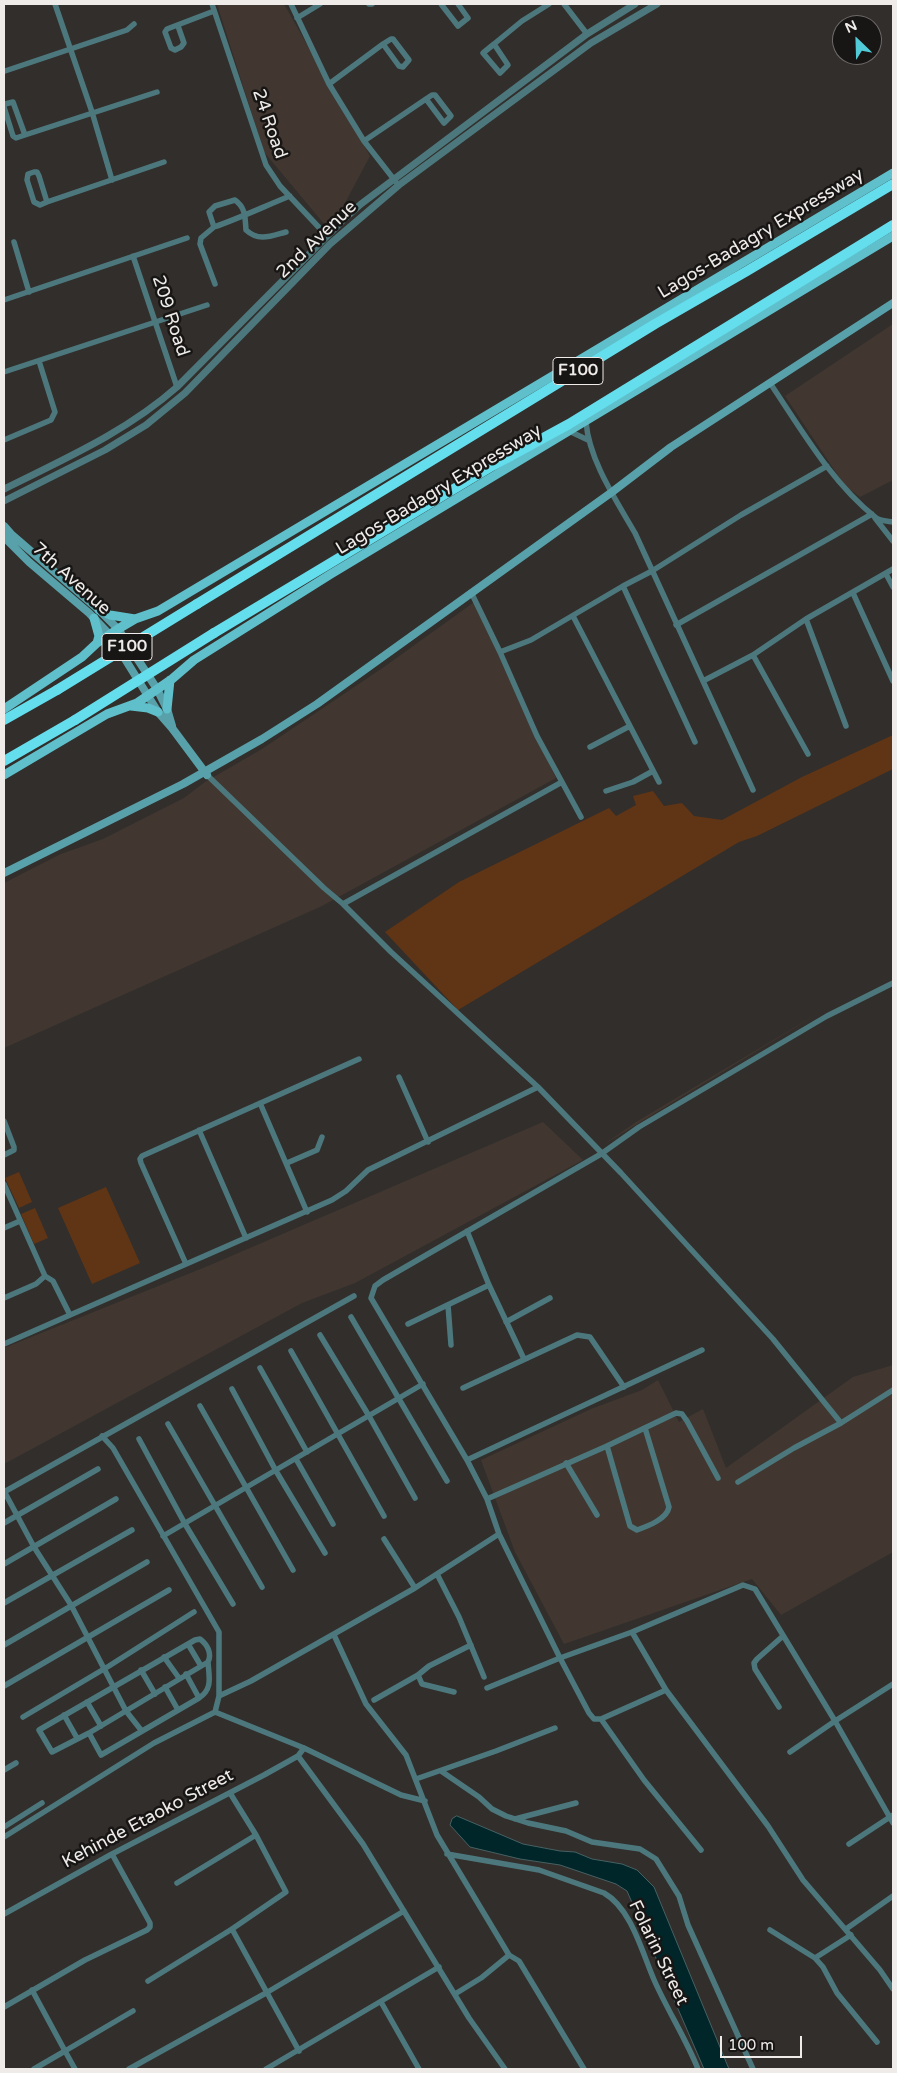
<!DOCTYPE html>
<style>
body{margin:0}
#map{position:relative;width:897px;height:2073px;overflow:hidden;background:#322e2b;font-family:"Varela Round",sans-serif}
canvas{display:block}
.frame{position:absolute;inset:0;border:5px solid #eeebe9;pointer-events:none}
.north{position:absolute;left:832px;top:15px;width:50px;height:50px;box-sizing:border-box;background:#181615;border:1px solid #6e6b6a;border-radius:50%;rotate:336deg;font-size:14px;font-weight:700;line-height:20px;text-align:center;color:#eeebe9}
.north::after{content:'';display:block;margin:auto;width:18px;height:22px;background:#52cbd9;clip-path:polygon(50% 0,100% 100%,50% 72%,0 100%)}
.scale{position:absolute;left:720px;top:2036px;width:82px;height:22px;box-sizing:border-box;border:2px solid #eeebe9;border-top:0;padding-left:6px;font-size:15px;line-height:18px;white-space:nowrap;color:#eeebe9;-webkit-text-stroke:4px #181615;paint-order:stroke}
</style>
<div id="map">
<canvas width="897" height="2073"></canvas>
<div class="frame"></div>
<div class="north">N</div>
<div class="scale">100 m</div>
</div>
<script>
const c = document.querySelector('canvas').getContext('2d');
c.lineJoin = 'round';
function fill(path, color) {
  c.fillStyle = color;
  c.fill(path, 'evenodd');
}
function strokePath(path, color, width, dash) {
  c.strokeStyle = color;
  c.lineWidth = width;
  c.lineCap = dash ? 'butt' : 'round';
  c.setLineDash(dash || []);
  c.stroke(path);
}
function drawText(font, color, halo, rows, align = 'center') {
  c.font = font + ' "Varela Round",sans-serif';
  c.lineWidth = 5;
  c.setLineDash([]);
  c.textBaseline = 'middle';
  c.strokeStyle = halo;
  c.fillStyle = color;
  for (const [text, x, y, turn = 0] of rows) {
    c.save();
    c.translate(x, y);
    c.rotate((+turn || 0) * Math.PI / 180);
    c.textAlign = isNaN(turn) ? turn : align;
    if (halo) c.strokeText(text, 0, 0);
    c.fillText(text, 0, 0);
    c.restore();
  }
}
fill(new Path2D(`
 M217,4H284L370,156L330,231L264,152Z
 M893,324V480L860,497L845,486L785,396Z
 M477,600L535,735L556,778L322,906L4,1048V883L61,854L103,839L184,798L205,782L262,749L384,667Z
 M832,1005L603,1145L636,1122Z
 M543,1122L583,1160L355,1283L302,1303L4,1464V1348L208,1266Z
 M893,1365V1552L781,1615L752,1579L564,1644L515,1552L481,1460L591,1409L642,1390L658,1380L679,1422L703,1409L726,1468L853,1377Z`), '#413730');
fill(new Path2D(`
 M893,735V769L757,836L739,842L458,1010L385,932L459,882L609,808L616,816L636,805L633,796L653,791L664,806L682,803L694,816L722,820L802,777Z
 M19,1172L32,1202L19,1208L5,1178Z
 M106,1187L140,1263L92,1284L58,1208Z
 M35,1208L48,1238L34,1244L21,1214Z`), '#603515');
const water = new Path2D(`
 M457,1816L523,1844L560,1851L575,1852L592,1859L622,1864L637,1870L654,1887L729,2069H704L627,1891L616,1884L560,1865L520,1859L470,1847L450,1825L452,1819Z`);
fill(water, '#00262a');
strokePath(water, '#476163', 1);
strokePath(new Path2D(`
 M55,4L92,112L112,180
 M212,4L266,165L280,186L327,236
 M291,4L329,84L364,141L396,182
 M369,4H372
 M441,4L458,26L468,18L458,4
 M564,4L587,34
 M297,18L320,4
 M178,26L184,43L181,47L175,50L171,48L165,32L167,29L214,11
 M391,39H393L409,60L403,67L399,66L383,44Z
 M494,44L508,65L500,73L483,53Z
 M494,44L522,21L549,4
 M5,71L127,30L134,24
 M329,84L383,44
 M432,95H435L451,116L444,123L426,99Z
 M13,102L25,135L16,138L13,136L4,107L5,104Z
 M25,135L157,92
 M364,141L426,99
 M34,172H37L39,176L47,202L40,205L34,202L27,180L28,174Z
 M47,202L164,162
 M214,227L201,238L200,244L215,284
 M286,232C271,236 259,242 246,230C245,218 246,208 235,200L215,206L209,212L214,227C240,218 265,206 290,196
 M14,242L29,292
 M133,256L177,387
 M4,300L187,238
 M4,372L207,305
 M770,383C801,429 831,482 875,517C879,521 887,521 893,522
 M586,422C589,460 616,500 635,533L753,790
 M569,431L588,440
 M4,440L51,420L55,412L39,361
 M875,518L893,541
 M886,574L893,587
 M623,586L695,742
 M853,593L893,681
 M573,616L659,782
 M806,619L846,726
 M676,625L872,514
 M500,652L531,640L623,586L652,571L741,515L827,466
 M753,655L808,754
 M703,681L753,655L806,619L893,569
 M590,747L630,726
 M207,775L324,888L343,904L391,952L538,1087L621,1173L773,1339L841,1423
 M562,782L581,817
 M606,791L633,782L653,771
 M343,904L562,782L537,736L500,652L471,592
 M893,983L827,1016L639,1127L601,1154L383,1280L375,1286L371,1298L467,1460L487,1499L499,1534L560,1658L632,1632L743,1585L755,1589L835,1721L893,1823
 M399,1077L428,1142
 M260,1103L307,1212
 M4,1121L14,1147V1150L4,1155
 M199,1130L246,1238
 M287,1163L317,1150L322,1137
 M4,1184L45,1276L53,1281L70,1315
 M4,1228L20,1221
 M467,1231L489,1285L524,1359
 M186,1264L141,1163L140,1159L142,1156L359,1059
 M4,1298L36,1284L45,1276
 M448,1305L451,1345
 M351,1317L447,1481
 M506,1322L550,1298
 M408,1324L489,1285
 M320,1335L369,1416L415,1498
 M4,1344L332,1200L346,1191L368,1170L538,1087
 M291,1351L384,1516
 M260,1368L307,1452
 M463,1388L577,1335L590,1337L624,1387
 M232,1389L276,1471L325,1553
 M200,1406L293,1570
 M168,1424L262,1587
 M102,1436L113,1448L219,1632V1696L215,1712
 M139,1439L185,1524L233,1604
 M607,1446L630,1526L637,1530C648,1526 667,1519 669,1507L645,1428
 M296,1459L333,1524
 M467,1460L702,1350
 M566,1463L597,1515
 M738,1482L794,1448L841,1423L893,1390
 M4,1491L34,1547L71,1605L126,1711L141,1730
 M4,1492L354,1296
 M487,1499L607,1446L676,1413L682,1414L687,1421L718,1478
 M4,1523L98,1469
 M163,1536L423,1384
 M384,1539L415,1588
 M4,1564L116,1499
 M437,1574L459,1617L484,1677
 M4,1603L132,1530
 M632,1632L666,1690L768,1826L803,1880L880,1970L893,1989
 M334,1635L366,1704L406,1755L437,1835L509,1955L519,1961L584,2069
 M200,1639C208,1645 212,1654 208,1662L89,1733L52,1752L39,1730L195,1640Z
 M188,1644L201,1666
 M4,1645L147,1562
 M164,1657L179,1678
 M141,1670L155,1694
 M186,1674L199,1698
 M4,1686L169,1590
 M165,1687L178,1710
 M487,1688L560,1658L589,1713L594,1719H601L666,1690
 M454,1692L422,1684L418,1675L429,1666L471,1645
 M219,1696L251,1681L415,1588L499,1534
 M374,1700L418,1675
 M87,1702L101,1726
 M779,1707L755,1669L754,1663L757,1659L783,1636
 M64,1715L77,1738
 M23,1717L109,1666L194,1612
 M601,1719L644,1780L701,1850
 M89,1733L101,1755L199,1698C213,1689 209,1677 208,1662
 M790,1752L835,1721L893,1684
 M298,1756L363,1844L469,2018L505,2069
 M4,1770L16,1763
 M441,1771L479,1797L492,1809L506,1816L528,1823L566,1831L592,1842L640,1849L656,1859L679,1896L688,1925L753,2069
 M416,1779L496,1751L555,1728
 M515,1819L576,1803
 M4,1827L42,1803
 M4,1837L154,1743L215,1712L304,1748L401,1795L425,1801
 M849,1844L893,1815
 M447,1854L539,1870L604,1893C632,1909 642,1953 655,1982C668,2011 686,2039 698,2069
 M177,1883L256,1835
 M4,1914L112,1854L264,1775L298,1756L304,1748
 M232,1929L299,2051
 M846,1929L893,1896
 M770,1930L815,1958L851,1935
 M815,1958L823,1967L837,1993L877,2042
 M148,1981L232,1929L286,1892L256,1835L230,1793
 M32,1990L65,2051L34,2069
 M455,1994L481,1978L509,1955
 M381,2002L419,2069
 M4,2007L85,1960L147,1930L150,1927V1923L112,1854
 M75,2069L65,2051L133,2011
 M129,2069L266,1993L404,1911
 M266,2069L439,1967`), '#4c787d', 5.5);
strokePath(new Path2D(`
 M4,489C64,459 126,432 177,387L342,221L361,204L587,34L635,4
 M4,501L105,450L146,425L185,393L330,244L399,185L591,43L657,4`), '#4c787d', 7);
strokePath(new Path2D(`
 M4,526L11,534L99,610L118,629L157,689L167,709L172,726
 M4,537L29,562L89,613L110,635L158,712L172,728L207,775
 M4,873L183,784L262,739L317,704L612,492L671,447L893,303`), '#58a1aa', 8);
strokePath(new Path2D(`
 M99,610L110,615L135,619
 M94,618L99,636L97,643
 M131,706L148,708L158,712
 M4,709L82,657L97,643L118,629L135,619L158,611L893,173
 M167,709L170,680
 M4,775L107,714L137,703L172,679L194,660L331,574L893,236`), '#5fc0cc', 9);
strokePath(new Path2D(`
 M197,604L655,324L747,271L893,184
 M214,633L492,466L569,424L893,225
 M4,720L57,690
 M4,761L75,720`), '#64ddec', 10);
strokePath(new Path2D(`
 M57,690L197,604
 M75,720L214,633`), '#64ddec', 10);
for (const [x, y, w] of [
 [578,371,50],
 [127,647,50]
]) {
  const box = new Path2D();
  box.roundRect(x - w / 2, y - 13.5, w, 27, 4);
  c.fillStyle = '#181615';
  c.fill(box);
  strokePath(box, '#eeebe9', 1);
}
drawText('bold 16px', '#eeebe9', null, [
 ["F100",578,371],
 ["F100",127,647]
]);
drawText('18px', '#eeebe9', '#181615', [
 ["24 Road",269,124,71],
 ["Lagos-Badagry Expressway",761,234,-31],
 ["2nd Avenue",317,240,-44],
 ["209 Road",170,316,72],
 ["Lagos-Badagry Expressway",439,490,-31],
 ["7th Avenue",71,579,42],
 ["Kehinde Etaoko Street",148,1819,-28],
 ["Folarin Street",658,1953,64]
]);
</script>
